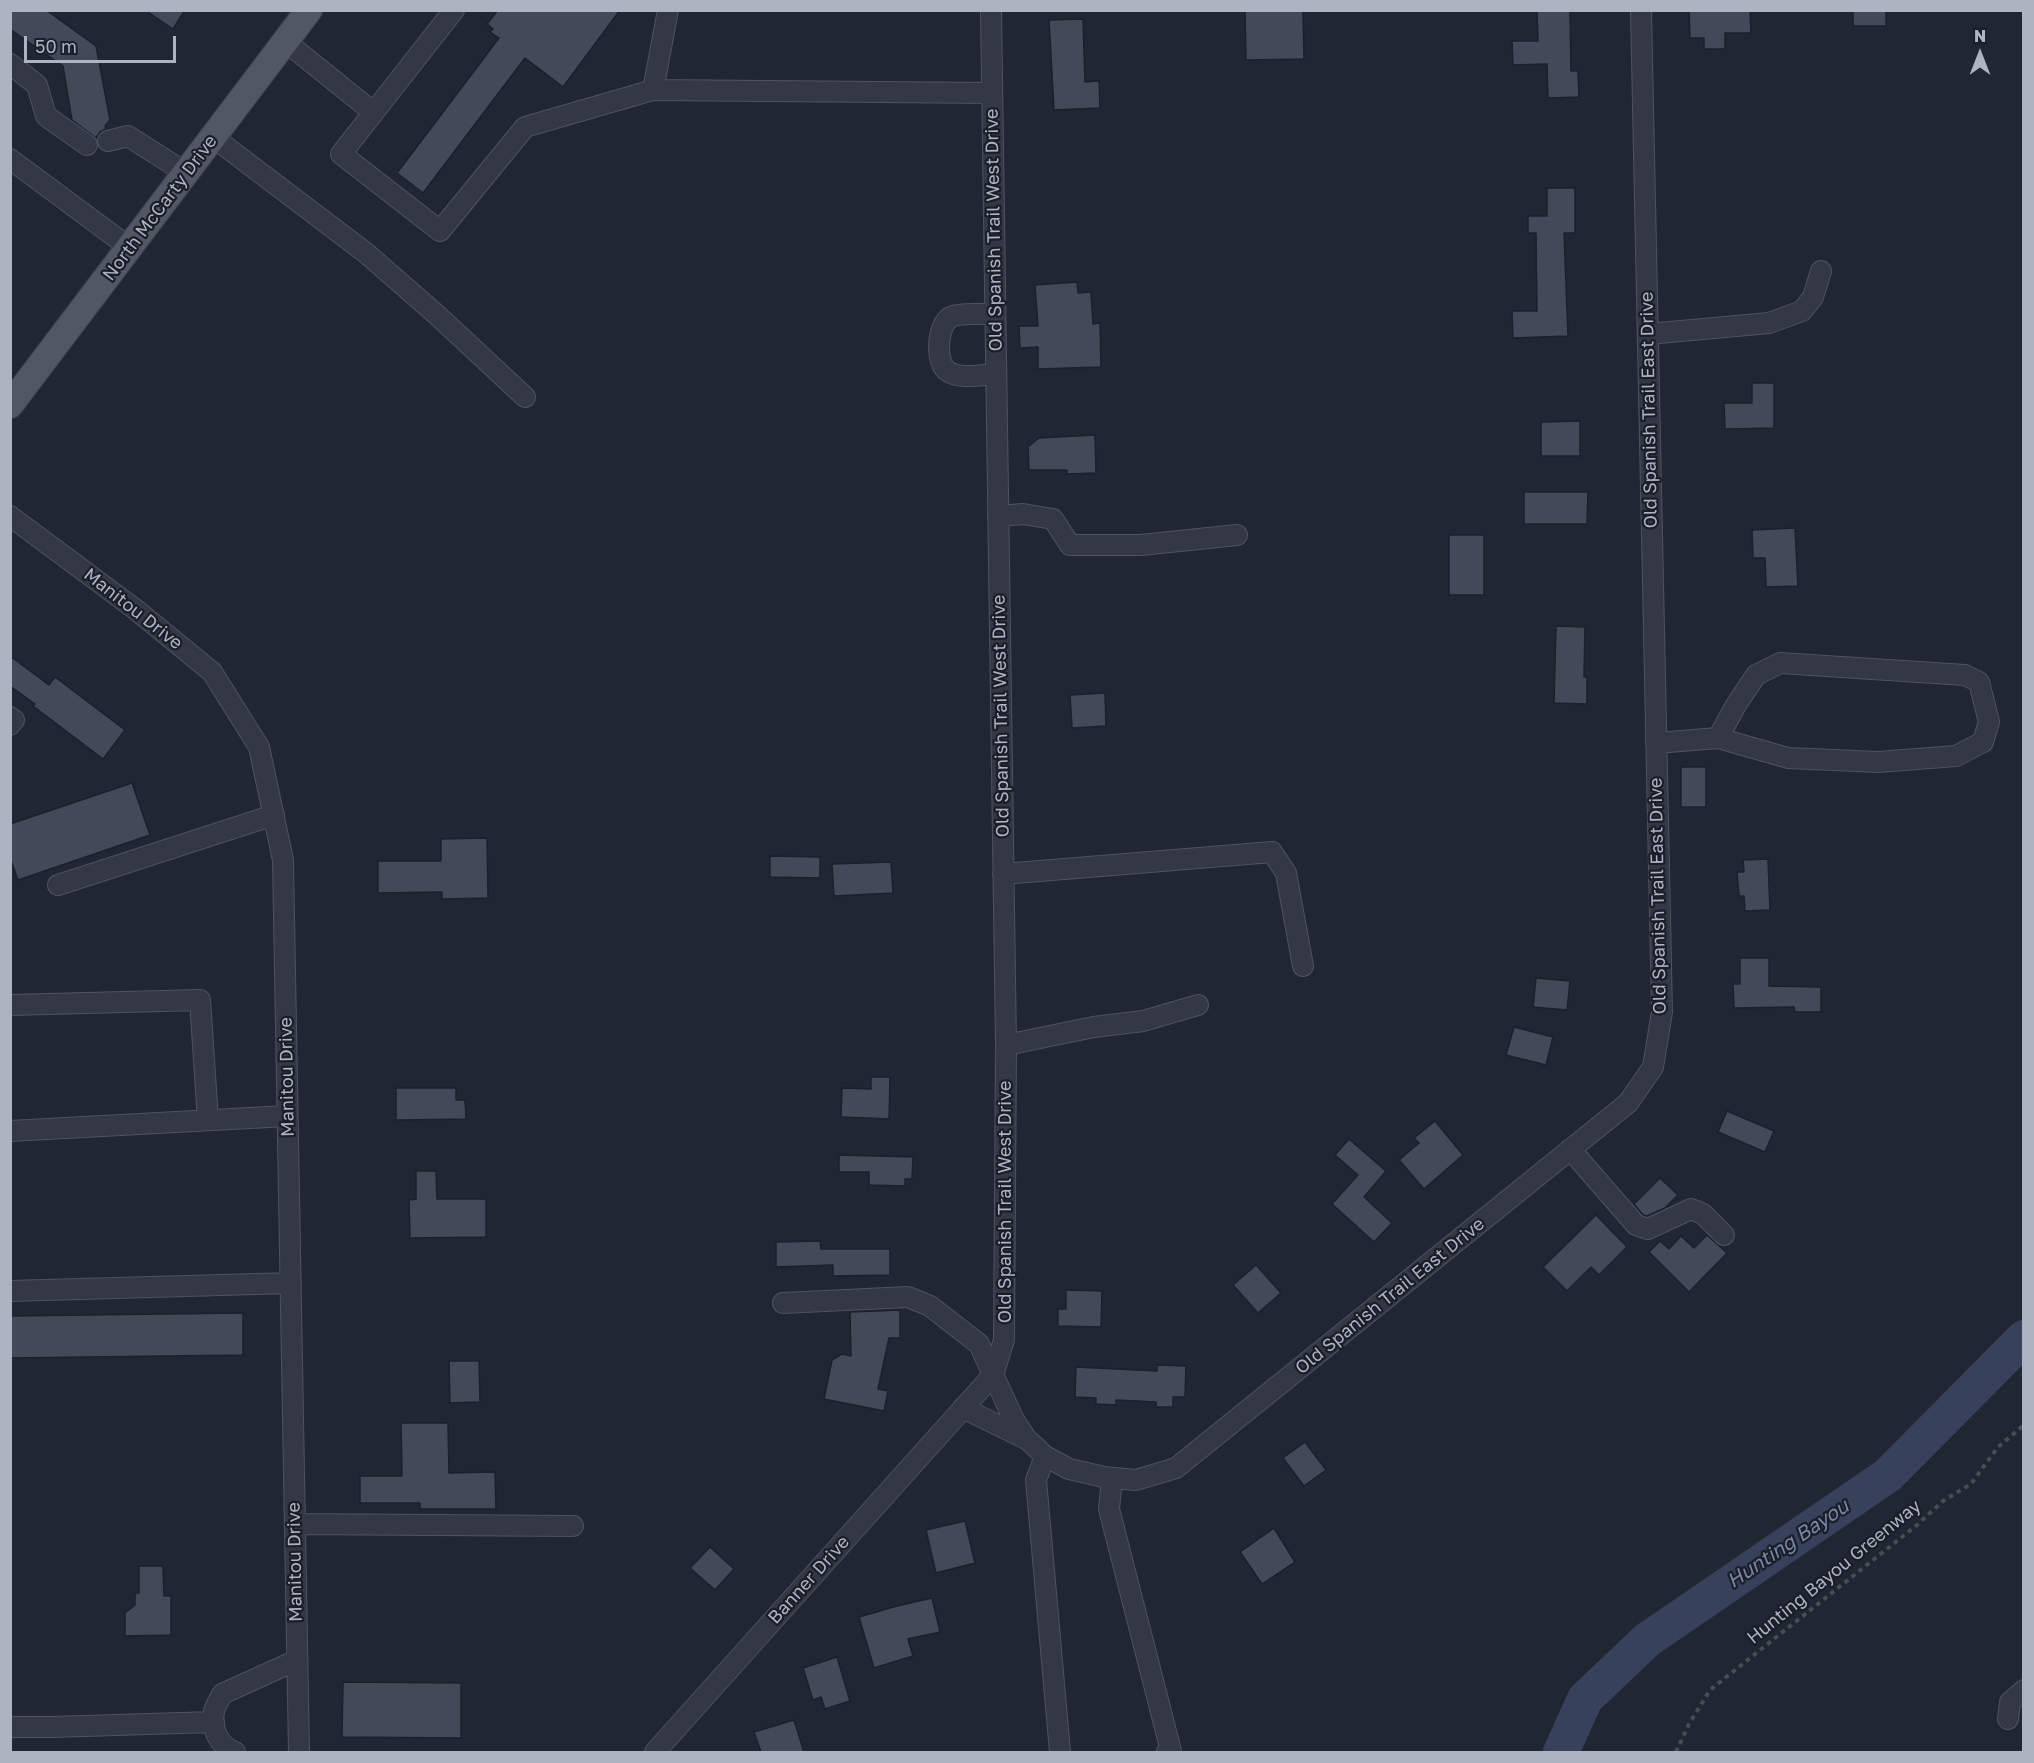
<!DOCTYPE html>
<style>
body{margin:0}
#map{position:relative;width:2034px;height:1763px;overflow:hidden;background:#212633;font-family:"Golos Text",sans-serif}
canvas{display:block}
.frame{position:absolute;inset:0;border:12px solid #aeb3c1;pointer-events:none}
.north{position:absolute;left:1950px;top:24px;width:60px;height:60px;-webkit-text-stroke:4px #1a1e28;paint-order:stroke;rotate:0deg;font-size:16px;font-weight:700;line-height:24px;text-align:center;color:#aeb3c1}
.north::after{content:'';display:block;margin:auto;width:21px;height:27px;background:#aeb3c1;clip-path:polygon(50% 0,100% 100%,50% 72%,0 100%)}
.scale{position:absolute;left:24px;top:36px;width:152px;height:27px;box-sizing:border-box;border:3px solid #aeb3c1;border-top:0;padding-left:8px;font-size:18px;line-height:21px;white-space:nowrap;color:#aeb3c1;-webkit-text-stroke:4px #1a1e28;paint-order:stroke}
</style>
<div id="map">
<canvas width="2034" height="1763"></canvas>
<div class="frame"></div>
<div class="north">N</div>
<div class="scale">50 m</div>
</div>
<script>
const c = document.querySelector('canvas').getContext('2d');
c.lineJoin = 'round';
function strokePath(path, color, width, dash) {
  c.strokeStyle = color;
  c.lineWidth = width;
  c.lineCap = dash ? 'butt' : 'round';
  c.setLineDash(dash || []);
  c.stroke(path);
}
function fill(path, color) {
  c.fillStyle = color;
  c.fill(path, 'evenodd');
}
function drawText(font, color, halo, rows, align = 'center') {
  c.font = font + ' "Golos Text",sans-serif';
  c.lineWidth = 4.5;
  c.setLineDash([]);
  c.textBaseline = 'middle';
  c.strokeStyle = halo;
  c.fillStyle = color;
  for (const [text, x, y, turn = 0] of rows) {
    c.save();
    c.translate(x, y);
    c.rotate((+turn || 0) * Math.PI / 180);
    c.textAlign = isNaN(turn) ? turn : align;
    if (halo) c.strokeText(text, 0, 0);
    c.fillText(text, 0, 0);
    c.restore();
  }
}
strokePath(new Path2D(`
 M1561,1752L1585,1699L1647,1640L1888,1475L2024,1338`), '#38415b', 36);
const building = new Path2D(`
 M10,10H46L96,46L110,120L105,126L106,129L100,132L96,138L72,120L63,66L10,29Z
 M145,10H185L173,29Z
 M498,10H620L563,87L525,58L423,193L397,173L499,38L490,32L493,29L487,24Z
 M1245,10H1303L1304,59L1246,60Z
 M1537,10H1570L1571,71H1578L1579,97L1548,98L1547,64L1513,65L1512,41H1538Z
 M1689,10H1750L1751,33H1725V49H1704V38H1690Z
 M1853,10H1886V26H1853Z
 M1083,19L1085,82L1099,81L1100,108L1054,110L1049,20Z
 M1547,188H1575V233H1564L1568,336L1513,338L1512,311H1537L1536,233H1528V216H1547Z
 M1077,282L1078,293L1091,292L1093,324L1100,323L1101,367L1038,369V347L1020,348L1019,326H1038L1035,285Z
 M1752,383H1774V428L1725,429L1724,403H1752Z
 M1580,421V456H1541V422Z
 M1095,435L1096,473L1067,474V470H1029L1028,447L1039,438Z
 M1524,492H1588L1587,524H1524Z
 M1795,528L1798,586L1766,587L1765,558H1753L1752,530Z
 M1449,535H1484V595H1449Z
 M1556,626L1585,627L1584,677H1587V704L1554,703Z
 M10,656L49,685L55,677L125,730L103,759L33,706L35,704L10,686Z
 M1105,693L1106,726L1072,728L1070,695Z
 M1681,767H1706V807H1681Z
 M132,783L150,835L18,880L10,858V824Z
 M487,838L488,898L442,899V892L378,893V861H441V839Z
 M770,856L820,857V878L770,877Z
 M1768,859L1770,910L1745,911L1744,896H1739L1737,872H1744L1743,860Z
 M891,862L893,893L834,896L832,864Z
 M1740,958H1769V986L1821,987V1012H1795L1794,1007L1734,1008L1733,984H1740Z
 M1536,978L1570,981L1567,1010L1533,1007Z
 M1514,1027L1553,1037L1546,1065L1506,1055Z
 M871,1077H890L889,1119L841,1117L842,1088L871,1089Z
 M396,1088H456V1100H465L466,1119L396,1120Z
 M1727,1111L1774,1131L1765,1152L1718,1132Z
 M1435,1121L1463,1155L1424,1189L1399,1160L1419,1143L1414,1138Z
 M1349,1139L1386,1171L1364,1197L1392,1223L1374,1242L1332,1204L1358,1175L1335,1155Z
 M839,1155L913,1157L912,1179H905V1186L869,1185V1172H839Z
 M416,1171H436L437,1199H486V1237L410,1238L409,1200L416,1199Z
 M1660,1178L1678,1195L1665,1208L1647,1216L1643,1215L1634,1204Z
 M1596,1215L1627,1247L1599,1275L1591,1267L1567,1291L1543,1267Z
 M1707,1235L1727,1253L1689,1292L1649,1252L1660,1241L1669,1249L1681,1236L1694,1248Z
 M820,1241L821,1249H890V1275L833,1276V1265L776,1267V1242Z
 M1256,1265L1281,1293L1258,1313L1233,1285Z
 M1066,1290L1102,1291L1101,1327L1058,1326V1309H1066Z
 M900,1310V1338H889L878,1389L888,1391L884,1411L824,1399L832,1360L842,1354L851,1356L850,1312Z
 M243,1313V1355L10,1358V1316Z
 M449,1361H479L480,1402L450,1403Z
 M1157,1365L1186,1366L1185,1397H1173V1407H1156V1402L1116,1400V1405L1096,1404V1398L1075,1397L1076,1367L1157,1371Z
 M401,1423H448L449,1473L495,1472L496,1509H420V1503H360V1476H402Z
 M1305,1442L1326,1470L1304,1486L1283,1458Z
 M965,1521L975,1563L936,1573L926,1530Z
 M1274,1528L1295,1562L1262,1584L1240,1552Z
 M710,1547L734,1569L715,1590L690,1568Z
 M139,1566H163L164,1596H171V1635L125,1636V1613L135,1605V1593H139Z
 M932,1598L940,1632L908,1639L913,1656L874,1668L859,1617L897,1606Z
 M837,1657L850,1701L825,1709L821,1697L813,1700L803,1668Z
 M343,1682L461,1683V1738L342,1737Z
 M794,1720L804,1752H761L754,1732Z`);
fill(building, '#424958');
strokePath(building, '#1c202b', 1.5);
const minor = new Path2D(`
 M454,10L341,154L440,231L525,127L653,90
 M668,10L653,90L992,93
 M286,42L373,112
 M10,64L37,85L46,116L87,145
 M213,137L366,253L437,315L525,397
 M108,141L128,136L186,173
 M10,159L130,248
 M995,314C982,315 965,312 953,316C937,321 935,360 946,370C958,380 982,375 996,374
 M1648,334L1769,323L1802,311L1813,297L1821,271
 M10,516L135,609L212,672L259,747L283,860L299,1752
 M998,516L1023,514L1053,519L1070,545H1141L1237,535
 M10,717L14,720L10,725
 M1656,743L1718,738L1736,705L1756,675L1780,663L1965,675L1979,682L1989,722L1983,742L1956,756L1878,762L1788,758L1718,738
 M1003,874L1272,852L1286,873L1303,966
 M58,885L274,815
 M10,1005L200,1000L208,1120
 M1006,1045L1094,1027L1143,1021L1198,1005
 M10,1131L287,1116
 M1570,1149L1636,1225L1648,1229L1691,1209L1703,1214L1724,1235
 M10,1291L291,1283
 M783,1303L908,1297L930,1306L979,1344L1014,1420L1026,1438
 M963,1408L1028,1440L1045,1456L1069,1469L1104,1477L1136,1480L1176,1468L1628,1103L1653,1067L1662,1012L1641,10
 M1045,1456L1036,1480L1060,1752
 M1112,1478L1109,1509L1171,1751L1167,1752
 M295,1524L573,1526
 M2008,1719L2010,1702L2024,1690
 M10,1727H51L214,1722
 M235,1752C219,1746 211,1729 214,1712C215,1706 220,1699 222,1694L297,1660
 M655,1752L993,1375L1004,1340L1006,1045L991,10`);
const major = new Path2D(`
 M10,405L309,10`);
strokePath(minor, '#4f535f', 22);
strokePath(major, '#3e424e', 28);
strokePath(new Path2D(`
 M1676,1752L1689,1724L1710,1690L1917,1525L1943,1501L1971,1484L1998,1447L2024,1425`), '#424f54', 4, [4.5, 4.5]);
strokePath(minor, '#343844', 20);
strokePath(major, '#525764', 26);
drawText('18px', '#aeb3c1', '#1a1e28', [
 ["North McCarty Drive",160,208,-53],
 ["Old Spanish Trail West Drive",994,230,-91],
 ["Old Spanish Trail East Drive",1649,410,-91],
 ["Manitou Drive",133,609,38],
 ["Old Spanish Trail West Drive",1001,716,-91],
 ["Old Spanish Trail East Drive",1658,896,-91],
 ["Manitou Drive",287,1077,-91],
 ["Old Spanish Trail West Drive",1005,1202,-90],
 ["Old Spanish Trail East Drive",1390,1296,-39],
 ["Manitou Drive",295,1562,-91],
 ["Hunting Bayou Greenway",1834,1572,-39],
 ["Banner Drive",809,1580,-48]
]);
drawText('italic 20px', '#7986a7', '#1a1e28', [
 ["Hunting Bayou",1788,1544,-34]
]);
</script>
